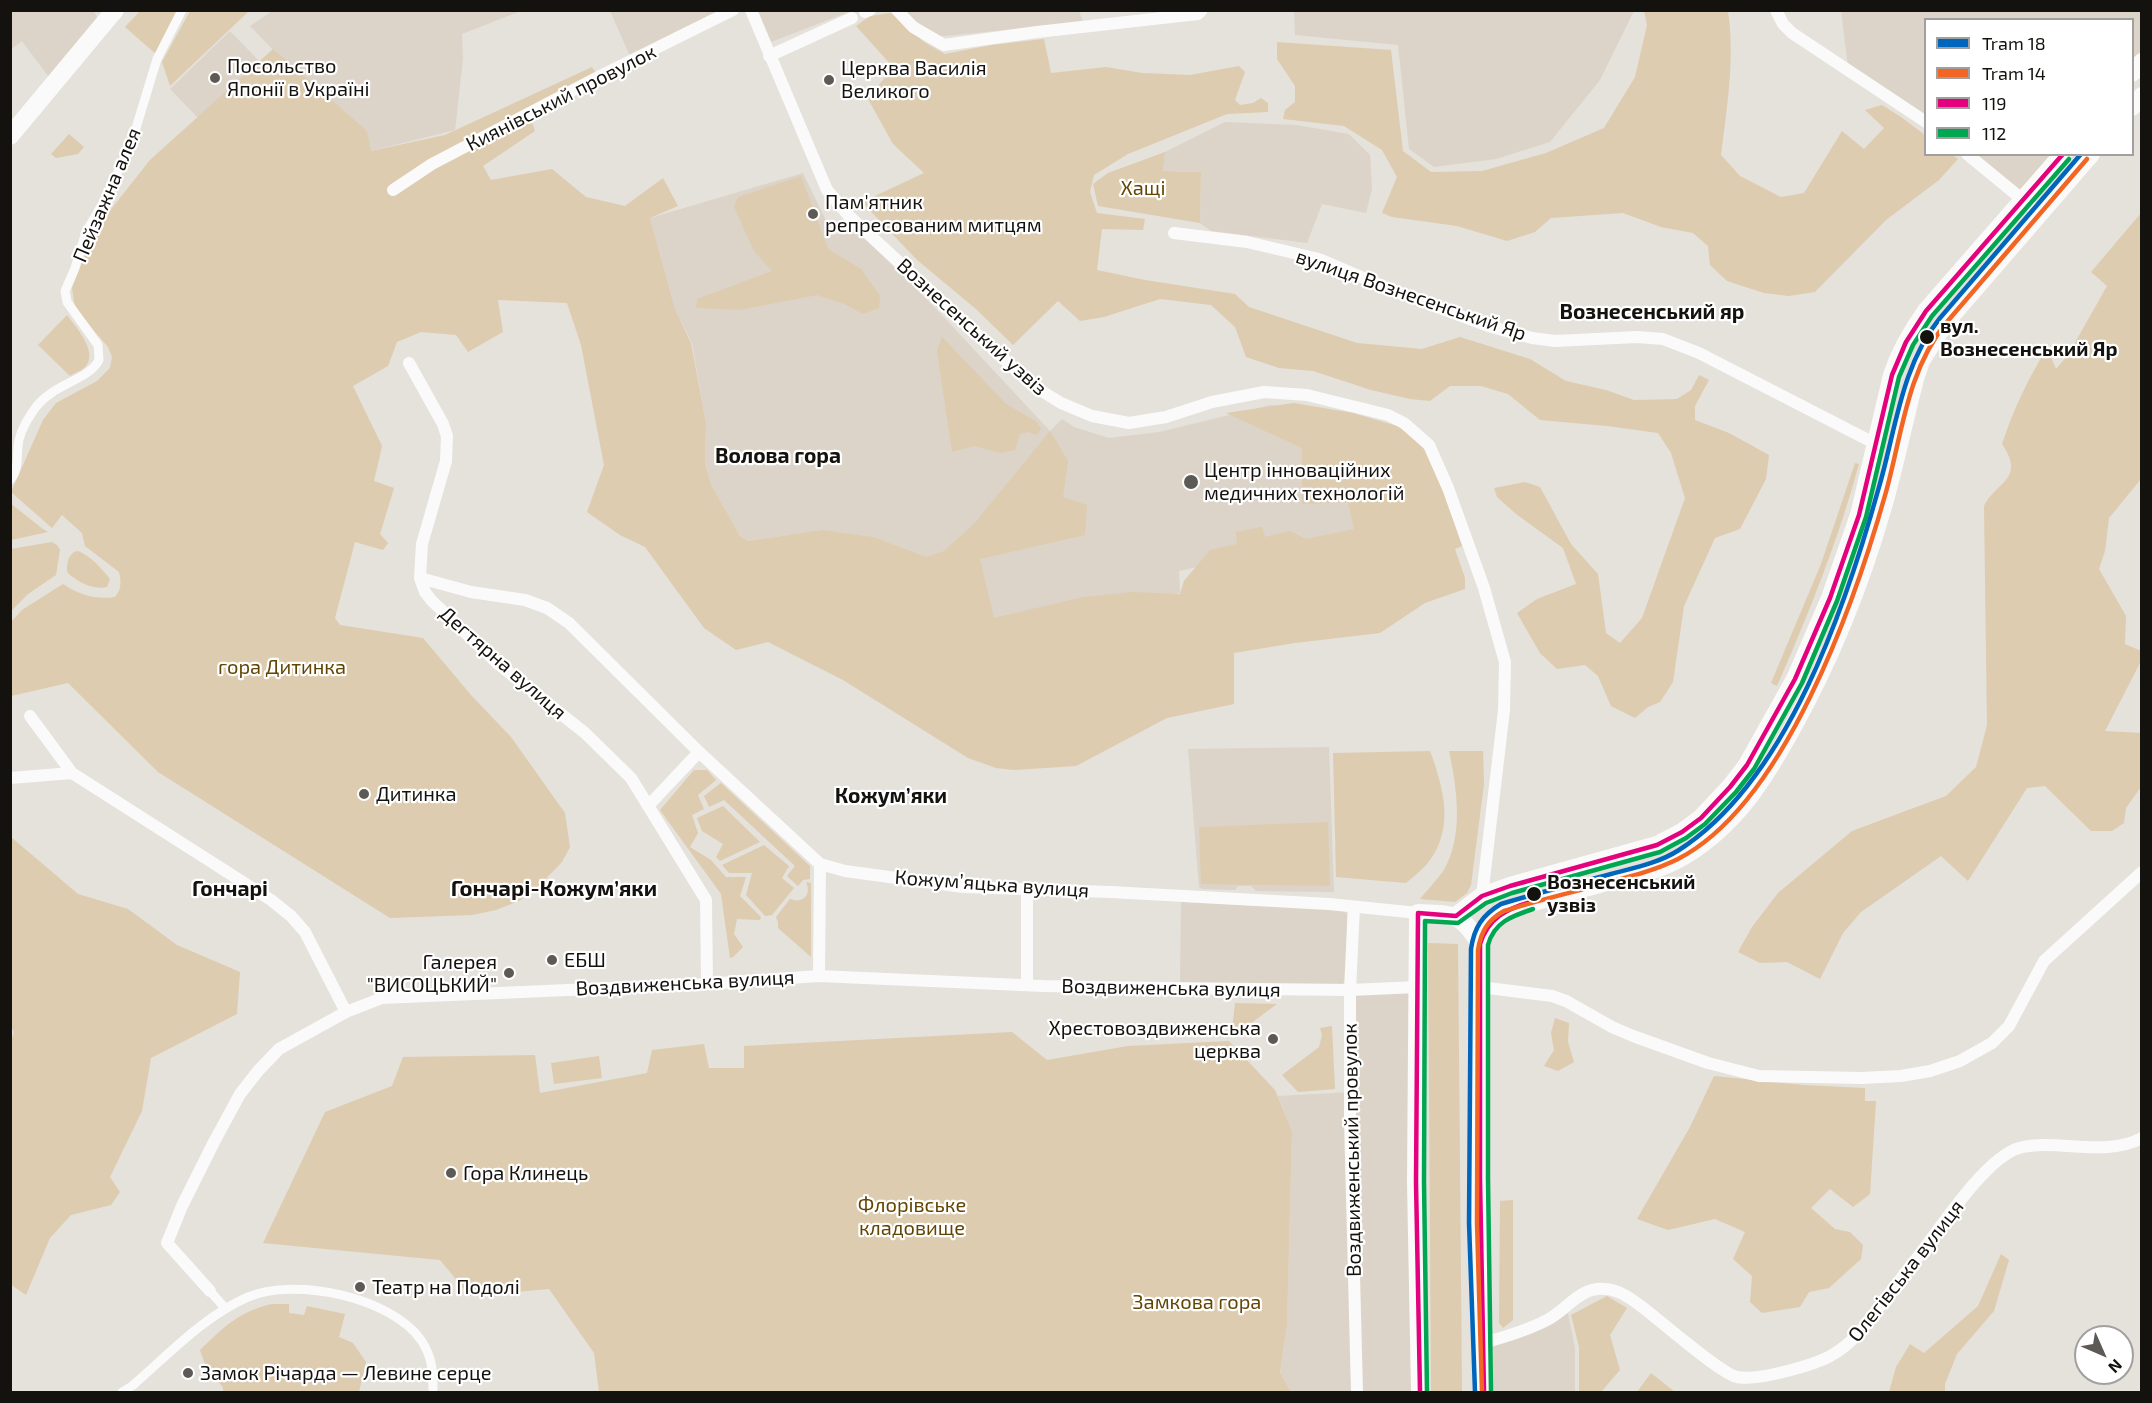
<!DOCTYPE html>
<meta charset="utf-8">
<style>
body{margin:0}
#map{position:relative;width:2152px;height:1403px;overflow:hidden;background:#e5e1db;font-family:"Exo 2",sans-serif}
canvas{display:block}
.frame{position:absolute;inset:0;border:12px solid #14120e;pointer-events:none}
.legend{position:absolute;left:1924px;top:18px;width:210px;height:138px;box-sizing:border-box;background:#fff;border:2px solid #a1a09f;margin:0;padding:8px 10px;list-style:none;font-size:18px;color:#14120e}
.legend li{display:flex;align-items:center;gap:12px;height:30px}
.legend b{width:30px;border:2px solid #a1a09f}
.north{position:absolute;left:2074px;top:1325px;width:60px;height:60px;box-sizing:border-box;background:#fff;border:2px solid #a1a09f;border-radius:50%;rotate:135deg;font-size:16px;font-weight:700;line-height:24px;text-align:center;color:#14120e}
.north::after{content:'';display:block;margin:auto;width:21px;height:27px;background:#5d5a56;clip-path:polygon(50% 0,100% 100%,50% 72%,0 100%)}
</style>
<div id="map">
<canvas width="2152" height="1403"></canvas>
<div class="frame"></div>
<ul class="legend">
<li><b style="height:8px;background:#0065bd"></b>Tram 18</li>
<li><b style="height:8px;background:#f26522"></b>Tram 14</li>
<li><b style="height:8px;background:#e5007d"></b>119</li>
<li><b style="height:8px;background:#00a651"></b>112</li>
</ul>
<div class="north">N</div>
</div>
<script>
const c = document.querySelector('canvas').getContext('2d');
c.lineJoin = 'round';
function fill(path, color) {
  c.fillStyle = color;
  c.fill(path, 'evenodd');
}
function strokePath(path, color, width, dash) {
  c.strokeStyle = color;
  c.lineWidth = width;
  c.lineCap = dash ? 'butt' : 'round';
  c.setLineDash(dash || []);
  c.stroke(path);
}
function drawText(font, color, halo, rows, align = 'center') {
  c.font = font + ' "Exo 2",sans-serif';
  c.lineWidth = 4.5;
  c.setLineDash([]);
  c.textBaseline = 'middle';
  c.strokeStyle = halo;
  c.fillStyle = color;
  for (const [text, x, y, turn = 0] of rows) {
    c.save();
    c.translate(x, y);
    c.rotate((+turn || 0) * Math.PI / 180);
    c.textAlign = isNaN(turn) ? turn : align;
    if (halo) c.strokeText(text, 0, 0);
    c.fillText(text, 0, 0);
    c.restore();
  }
}
fill(new Path2D(`
 M11,11H94L98,20L51,80L22,41L11,49Z
 M272,11H521L462,34L463,59L455,130L371,151L250,26Z
 M610,11H723L630,56Z
 M758,11H851L771,42Z
 M903,11H1079L1083,22L936,37Z
 M1294,11V10L1634,11L1600,80L1550,142L1496,159L1434,167L1409,149L1398,45L1295,35Z
 M1841,11H2141V52L2133,62L2132,20H1926L1925,119L1848,67Z
 M230,31L262,64L201,121L170,89Z
 M1225,122L1296,125L1349,134L1370,155L1372,189L1366,213L1322,204L1307,243L1211,231L1200,223L1201,172L1163,171L1165,152Z
 M1972,155H2054L2021,190Z
 M803,173L833,235L854,231L861,234L941,314L1050,431L1062,419L1074,427L1109,438L1159,432L1271,405L1295,406L1385,526L1179,571L1180,593L1091,605L961,644L821,530L748,541L740,536L711,484L705,464L706,423L692,343L675,309L650,218Z
 M1329,747L1334,892L1256,891L1251,886H1238L1235,890L1202,889L1199,887L1188,749Z
 M1181,902L1343,910L1347,914L1346,981L1341,985L1180,984Z
 M1410,991L1412,1392H1291L1280,1374L1287,1325L1292,1131L1278,1096L1352,1092L1353,993Z
 M1568,1313L1575,1348V1392H1492L1490,1346Z`), '#dcd4c8');
fill(new Path2D(`
 M247,10L248,12L170,86L162,62L190,11Z
 M140,11H180L157,55L125,27Z
 M1644,11H1728C1735,60 1727,106 1721,155L1740,176L1781,197L1804,193L1842,131L1864,149L1884,128L1865,110L1882,105L1901,117L1925,135L1926,154L1952,155L1958,159L1939,180L1886,220L1815,292L1789,296L1764,293L1727,281L1710,265L1708,246L1693,233L1661,227L1623,213L1551,218L1535,232L1507,241L1457,226L1392,217L1382,213L1397,177L1382,150L1344,126L1283,119L1285,110L1295,102V86L1277,59V42L1391,50L1403,151L1431,172L1482,171L1546,153L1604,128L1635,77L1647,25Z
 M891,13L924,42L945,54L991,45L1044,39L1051,73L1106,67L1142,73L1190,75L1239,66L1245,72L1235,100L1240,105L1253,103L1261,98L1268,103V112L1227,114L1128,154L1094,175L1090,192L1097,213L1145,219L1143,230L1102,229L1097,270L1145,280L1235,294L1249,307L1357,343L1422,349L1460,337L1530,359L1566,381L1606,390L1634,400L1677,399L1691,390L1699,375L1709,380L1695,406V420L1729,433L1769,455L1766,479L1740,529L1715,538L1684,606L1673,682L1660,702L1648,707L1635,718L1611,706L1598,676L1585,665L1557,669L1540,653L1517,613L1537,599L1576,584L1563,548L1516,514L1497,497L1494,488L1525,482L1540,487L1571,544L1598,574L1606,633L1620,643L1642,618L1685,498L1671,453L1658,433L1607,426L1540,420L1508,394L1481,386H1450L1430,401L1410,399L1371,390L1313,371L1279,368L1246,357L1235,327L1211,305L1160,299L1104,317L1080,321L1058,301L1013,345L976,309L917,260L862,202L924,173L893,144L868,99L893,67L856,26L870,16Z
 M273,49L367,131L371,151L445,135L592,67L596,73L527,109L535,131L483,166L491,180L552,169L586,197L625,206L663,178L678,206L650,218L675,309L691,343L706,423L705,464L711,484L740,536L748,541L821,530L873,537L926,557L944,551L974,524L1050,431L1068,461L1063,497L1087,505L1085,535L980,559L994,618L1083,597L1132,592L1180,594L1184,581L1210,550L1237,544L1236,532L1262,527L1265,537L1290,531L1306,539L1354,529L1348,502L1302,504V448L1226,413L1294,403L1353,413L1397,426L1413,436L1425,450L1440,480L1462,546L1455,549L1465,578V589L1425,603L1380,633L1295,643L1234,653V704L1167,718L1076,766L1014,770L996,768L968,758L843,680L768,642L736,650L704,628L645,547L620,535L587,512L604,465L581,345L567,303L498,300L503,332L468,352L456,335L421,332L397,342L388,366L353,386L382,446L374,481L394,488L380,534L388,543L383,550L355,542L335,618L340,625L423,638L471,695L511,737L565,813L570,847L562,862L536,889L519,901L496,910L472,915L390,918L158,772L68,683L11,696V622L22,610L63,584C80,595 95,600 115,597C122,589 121,581 119,572L85,546L82,533L62,515L52,528L11,492L43,420L56,403L97,381L110,368L112,357L108,347L75,308L72,288L93,232L150,160Z
 M69,134L84,147L78,154L56,158L51,154Z
 M1165,152L1163,171L1201,172L1200,223L1098,206L1093,184L1108,173Z
 M801,176L828,249L861,269L880,296L879,308L863,314L844,304L817,295L739,310L696,308L697,299L772,271L754,251L734,207L738,197Z
 M2141,213V479L2109,518L2105,551L2099,569L2126,616L2125,644L2141,651V661L2105,731L2141,733V787L2126,808L2124,823L2112,831H2091L2045,786L2027,788L1968,881L1941,856L1861,912L1843,933L1820,979L1787,962L1760,963L1738,952L1752,927L1778,893L1852,831L1946,796L1976,767L1987,725L1984,506C1997,481 2026,479 2002,444C2013,410 2028,379 2047,348L2056,369L2068,355L2107,286L2091,272Z
 M67,315C75,326 98,351 86,366C83,370 74,373 70,376L38,345Z
 M942,337L1006,404L1037,422L1041,429L1037,435L1029,432L1020,434L1015,450L1001,453L974,446L952,452L937,351Z
 M1855,463L1859,464C1838,541 1809,613 1777,686L1771,683L1821,564Z
 M10,503L43,529L48,532L11,540Z
 M52,542L57,545L60,550L56,575L28,594L11,611V549Z
 M78,551C91,556 101,568 110,579L107,587C93,590 77,582 67,572C67,563 67,558 74,552Z
 M1430,751C1444,789 1455,830 1427,864C1421,871 1413,877 1406,883L1336,877L1333,753Z
 M1449,751H1483L1484,784L1471,885L1467,893L1455,902L1420,899C1428,889 1437,880 1444,870C1464,835 1457,788 1449,751Z
 M694,770H707L716,780L698,795L704,809L692,815L698,833L690,847L711,860L726,877H746L740,896L761,917L760,920L737,919L734,934L743,947L733,957L730,958L721,894L660,810Z
 M721,783L810,866V879L803,880L798,886L787,876L795,866L724,800L709,807L704,796Z
 M723,806L760,842L720,861L716,857L723,844L702,831L697,818Z
 M1328,822L1330,886L1201,884L1199,827Z
 M11,837L78,894L128,909L177,945L240,972L237,1014L151,1058L142,1111L110,1177L120,1192L111,1205L71,1215L50,1238L26,1295L10,1284V1044L14,1032L10,1024Z
 M764,845L789,866L782,878L794,888L772,915L765,916L746,895L752,873H729L722,865Z
 M806,882L811,883V957L778,928V922L776,917L790,899C803,904 812,895 806,882Z
 M1428,943L1458,944L1462,1392H1431Z
 M1235,1003L1277,1004L1231,1038Z
 M1555,1018L1569,1023L1568,1042L1574,1062L1558,1071L1544,1066L1554,1050L1551,1033Z
 M1332,1026L1335,1089L1298,1092L1282,1075L1319,1047L1322,1035L1320,1028Z
 M1012,1032L1047,1060L1128,1046L1229,1041L1275,1090L1292,1131L1287,1325L1280,1373L1291,1392H599L594,1353L549,1289L470,1296L440,1260L263,1243L325,1112L392,1086L403,1057L535,1055L540,1093L647,1073L652,1050L704,1044L709,1068H744V1046Z
 M599,1056L602,1078L554,1084L551,1063Z
 M1714,1076L1803,1085L1865,1088V1101H1876L1870,1194L1853,1207L1830,1189L1811,1208L1835,1229L1850,1232L1863,1245L1861,1259L1829,1288L1809,1292L1800,1307L1762,1313L1750,1302L1752,1276L1733,1259L1745,1232L1715,1219L1668,1230L1637,1219L1690,1127Z
 M1513,1200V1320L1503,1328L1499,1323L1500,1201Z
 M2001,1254L2009,1260L1994,1311L1957,1354L1945,1384V1392H1889L1896,1367L1910,1344L1924,1353L1978,1306Z
 M1607,1296L1627,1308L1610,1335L1620,1370L1601,1392H1579V1347L1571,1315Z
 M272,1304H289V1313L304,1315L307,1306L345,1314L339,1337L353,1343L366,1362L359,1392H224L222,1386L207,1370L200,1350C224,1327 238,1312 272,1304Z
 M1651,1373L1675,1392H1637Z`), '#ddccaf');
strokePath(new Path2D(`
 M10,480C20,470 16,453 19,440C22,427 29,417 36,407C53,384 89,380 99,360L98,345L67,302L65,291L75,268L86,232L107,196L133,138L157,59L182,10
 M210,1291L225,1308
 M122,1392L132,1386C168,1355 204,1316 248,1297C295,1277 391,1297 421,1340C433,1358 433,1372 433,1392`), '#fbfafa', 9);
strokePath(new Path2D(`
 M751,10L827,190L849,216L1032,385L1061,403L1092,416L1129,423L1166,417L1212,402L1264,392L1307,395L1388,415L1404,423L1429,445L1448,488L1484,588L1505,662L1504,710L1482,896
 M897,10L913,27L944,45L1037,32L1198,14L1202,10
 M1776,10L1783,24L1792,33L1926,122
 M865,12L870,10
 M769,56L852,18
 M1967,154L2040,214
 M393,190L432,164L600,76L733,10
 M1174,233L1247,242L1319,259L1387,288L1488,326L1532,338L1555,341L1637,337L1663,339L1699,353L1876,444
 M409,363L443,424L447,436L446,461L422,544L420,578L425,592L431,600L497,663L585,733L631,778L706,900L707,984
 M420,578L471,592L525,600L547,608L569,623L699,752L820,864L845,871L963,887L1111,892L1329,904L1418,913
 M30,716L72,773
 M10,778L72,773L271,900L291,916L305,932L346,1012
 M648,806L699,752
 M1027,889V985
 M1354,907L1350,990V1119L1357,1392
 M819,976L820,864
 M1480,987L1552,996L1566,1001L1612,1027L1633,1036L1708,1063L1759,1076L1862,1078L1901,1076L1930,1071L1960,1061L1992,1043L2009,1026L2044,961L2142,872
 M210,1291L167,1243L182,1206L214,1142L240,1094L258,1071L279,1049L346,1012L382,998L707,984L819,976L1043,986L1164,988L1350,990L1417,987
 M1483,1343C1505,1337 1528,1330 1547,1320C1568,1309 1580,1286 1606,1289C1621,1290 1634,1301 1646,1310C1663,1323 1721,1374 1737,1377C1753,1380 1775,1374 1791,1370C1822,1362 1839,1355 1861,1331C1879,1307 1898,1282 1917,1258C1939,1230 1985,1158 2019,1148C2058,1138 2104,1158 2142,1138`), '#fbfafa', 12);
strokePath(new Path2D(`
 M2132,73L2142,62
 M2132,107L2142,96
 M10,136L115,10
 M1456,916L1482,896L1510,886L1657,845L1682,832L1701,818L1730,787L1747,765L1795,679L1830,598L1859,515L1892,375C1900,351 1911,332 1926,311L2063,154
 M1420,1392L1416,1182L1418,913C1453,915 1460,911 1480,944
 M1484,1392L1480,1179V944C1484,923 1496,914 1515,907C1544,899 1573,891 1603,883C1630,876 1659,871 1684,856C1737,824 1765,778 1794,725C1832,656 1861,583 1883,507C1895,465 1904,422 1915,379L1921,361L1945,323L2091,154`), '#fbfafa', 18);
strokePath(new Path2D(`
 M1420,1392L1416,1182L1418,913L1456,916L1482,896L1510,886L1657,845L1682,832L1701,818L1730,787L1747,765L1795,679L1830,598L1859,515L1892,375L1906,342L1926,311L2063,154
 M1484,1392L1480,1179V944C1488,918 1506,909 1531,902`), '#e5007d', 4.5);
strokePath(new Path2D(`
 M1427,1392L1424,1182L1425,921L1458,923L1486,903L1512,893L1660,852L1686,838L1705,824L1736,792L1754,769L1802,683L1837,601L1866,517L1899,377L1913,345L1932,316L2069,159
 M1491,1392L1488,1179V945C1494,922 1512,916 1533,909`), '#00a651', 4.5);
strokePath(new Path2D(`
 M1475,1392L1469,1223L1471,949C1474,928 1482,915 1501,904C1537,893 1574,884 1611,874C1633,868 1659,863 1679,850C1787,781 1846,606 1879,487C1896,429 1901,366 1940,318L2081,154`), '#0065bd', 4.5);
strokePath(new Path2D(`
 M1482,1392L1477,1223L1478,950C1481,931 1488,920 1504,911C1539,900 1574,892 1609,882C1632,876 1656,870 1678,859C1785,804 1855,602 1886,492C1902,434 1907,371 1946,323L2087,159`), '#f26522', 4.5);
for (const [x, y, r, color] of [
 [215,78,6,"#5d5a56"],
 [829,80,6,"#5d5a56"],
 [813,214,6,"#5d5a56"],
 [1927,337,8,"#14120e"],
 [1191,482,8,"#5d5a56"],
 [364,794,6,"#5d5a56"],
 [1534,894,8,"#14120e"],
 [552,960,6,"#5d5a56"],
 [509,973,6,"#5d5a56"],
 [1273,1039,6,"#5d5a56"],
 [451,1173,6,"#5d5a56"],
 [360,1287,6,"#5d5a56"],
 [188,1373,6,"#5d5a56"]
]) {
  const dot = new Path2D();
  dot.arc(x, y, r, 0, 2 * Math.PI);
  c.fillStyle = color;
  c.fill(dot);
  strokePath(dot, '#fff', 2);
}
drawText('20px', '#14120e', '#fff', [
 ["Посольство",227,66],
 ["Японії в Україні",227,89],
 ["Церква Василія",841,68],
 ["Великого",841,91],
 ["Пам'ятник",825,202],
 ["репресованим митцям",825,225],
 ["Центр інноваційних",1204,470],
 ["медичних технологій",1204,493],
 ["Дитинка",376,794],
 ["ЕБШ",564,960],
 ["Галерея",497,962,"right"],
 ["\"ВИСОЦЬКИЙ\"",497,985,"right"],
 ["Хрестовоздвиженська",1261,1028,"right"],
 ["церква",1261,1051,"right"],
 ["Гора Клинець",463,1173],
 ["Театр на Подолі",372,1287],
 ["Замок Річарда — Левине серце",200,1373]
], 'left');
drawText('20px', '#14120e', '#fff', [
 ["Киянівський провулок",561,98,-27],
 ["Пейзажна алея",107,195,-67],
 ["вулиця Вознесенський Яр",1411,295,19],
 ["Вознесенський узвіз",972,327,42],
 ["Дегтярна вулиця",503,663,41],
 ["Кожумʼяцька вулиця",992,884,4],
 ["Воздвиженська вулиця",685,983,-3],
 ["Воздвиженська вулиця",1171,988,1],
 ["Воздвиженський провулок",1352,1150,-91],
 ["Олегівська вулиця",1906,1271,-52]
]);
drawText('20px', '#624503', '#fff', [
 ["Хащі",1143,188],
 ["гора Дитинка",282,667],
 ["Флорівське",912,1205],
 ["кладовище",912,1228],
 ["Замкова гора",1197,1302]
]);
drawText('bold 20px', '#14120e', '#fff', [
 ["вул.",1940,326],
 ["Вознесенський Яр",1940,349],
 ["Вознесенський",1547,882],
 ["узвіз",1547,905]
], 'left');
drawText('bold 21px', '#14120e', '#fff', [
 ["Вознесенський яр",1652,312],
 ["Волова гора",778,456],
 ["Кожумʼяки",891,796],
 ["Гончарі",230,889]
]);
drawText('bold 22px', '#14120e', '#fff', [
 ["Гончарі-Кожумʼяки",554,889]
]);
</script>
